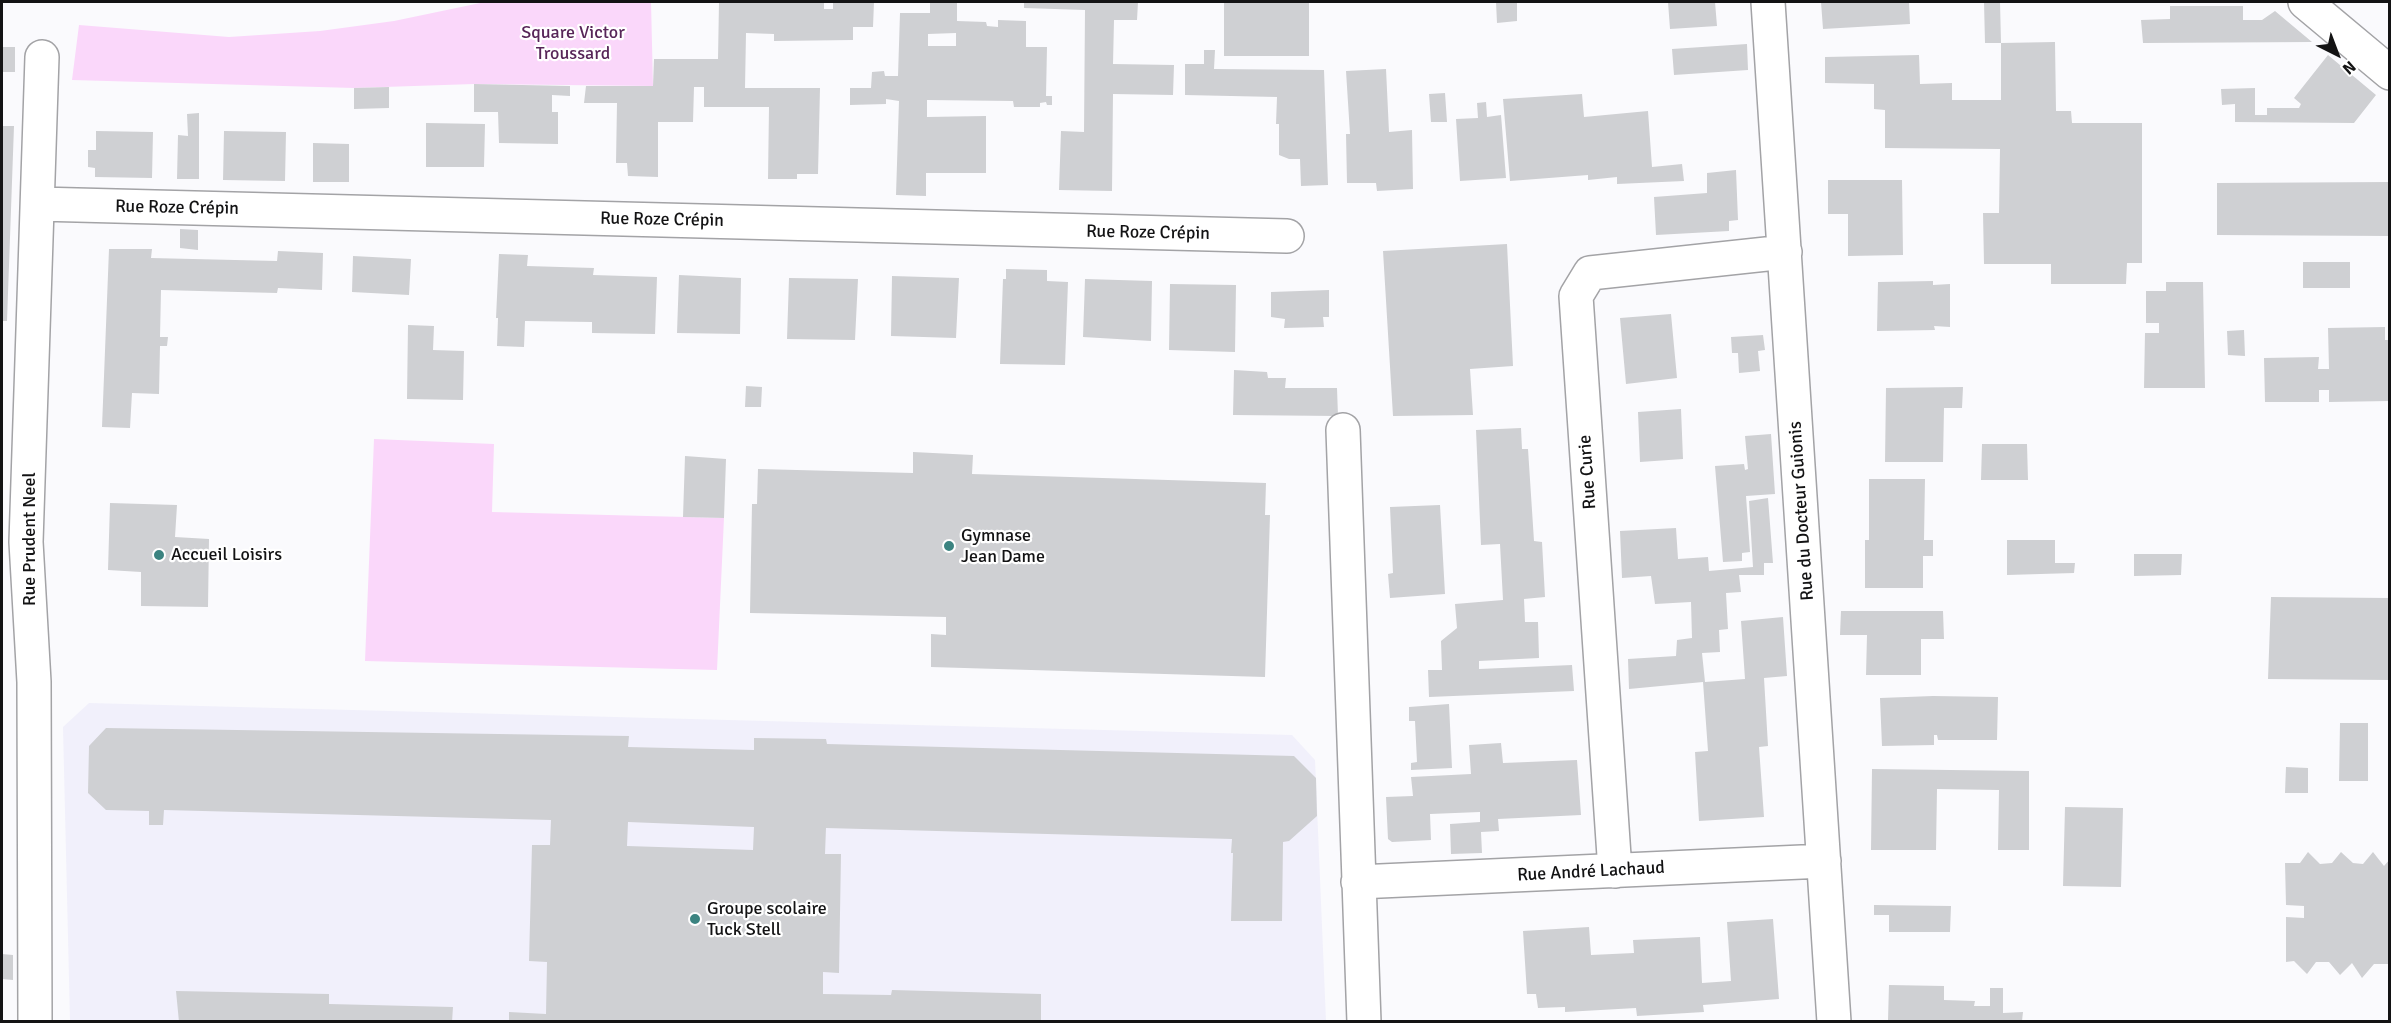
<!DOCTYPE html>
<meta charset="utf-8">
<style>
body{margin:0}
#map{position:relative;width:2391px;height:1023px;overflow:hidden;background:#fafafd;font-family:Signika,sans-serif}
canvas{display:block}
.frame{position:absolute;inset:0;border:3px solid #131314;pointer-events:none}
.north{position:absolute;left:2307px;top:24px;width:60px;height:60px;-webkit-text-stroke:4px #fff;paint-order:stroke;rotate:138deg;font-size:16px;font-weight:700;line-height:24px;text-align:center;color:#131314}
.north::after{content:'';display:block;margin:auto;width:21px;height:27px;background:#131314;clip-path:polygon(50% 0,100% 100%,50% 72%,0 100%)}
</style>
<div id="map">
<canvas width="2391" height="1023"></canvas>
<div class="frame"></div>
<div class="north">N</div>
</div>
<script>
const c = document.querySelector('canvas').getContext('2d');
c.lineJoin = 'round';
function fill(path, color) {
  c.fillStyle = color;
  c.fill(path, 'evenodd');
}
function strokePath(path, color, width, dash) {
  c.strokeStyle = color;
  c.lineWidth = width;
  c.lineCap = dash ? 'butt' : 'round';
  c.setLineDash(dash || []);
  c.stroke(path);
}
function drawText(font, color, halo, rows, align = 'center') {
  c.font = font + ' Signika,sans-serif';
  c.lineWidth = 4.5;
  c.setLineDash([]);
  c.textBaseline = 'middle';
  c.strokeStyle = halo;
  c.fillStyle = color;
  for (const [text, x, y, turn = 0] of rows) {
    c.save();
    c.translate(x, y);
    c.rotate((+turn || 0) * Math.PI / 180);
    c.textAlign = isNaN(turn) ? turn : align;
    if (halo) c.strokeText(text, 0, 0);
    c.fillText(text, 0, 0);
    c.restore();
  }
}
fill(new Path2D(`
 M89,703L1292,735L1315,760L1326,1021H70L63,727Z`), '#f1f0fb');
fill(new Path2D(`
 M485,2H651L653,86L474,84L354,88L72,80L79,25L229,37L320,31L394,21Z
 M374,439L494,444L492,512L724,518L717,670L365,661Z`), '#fad7fa');
fill(new Path2D(`
 M719,2H824V9H833V2H874L873,27H853V40L774,41V34L746,33L745,88H820L818,174H797V179H768L769,107H704V87H694L693,122H658V177L628,176L627,163H616L617,103H584L586,86H653L654,59H718Z
 M930,2H957V21L986,22L987,26L998,27V20L1026,21V47H1047L1046,96H1052V105H1047L1046,102L1040,103V107H1014L1013,101L927,100V117L986,116V173H926V196L896,195L899,101L886,99V104L850,105V88H871L872,72L884,71L885,76H898L900,13H930ZM956,33V46H928V34Z
 M1024,2H1138L1137,20H1114L1113,64L1174,65L1173,95L1113,94L1112,191L1059,190L1061,131L1084,132L1085,10L1024,8Z
 M1224,2H1309V56H1224Z
 M1496,2H1517V21L1497,23Z
 M1668,2H1715L1717,26L1670,29Z
 M1821,2H1909L1910,24L1823,29Z
 M1984,2H2000L2001,43H1985Z
 M2170,6H2243V20H2262L2275,11L2312,42L2143,43L2141,20L2170,19Z
 M2055,42L2056,111H2071L2072,123H2142V263H2127L2126,284H2051V264H1984L1983,213H1999L2000,149L1885,148V110L1874,109V84L1825,83V57L1919,55L1920,84L1952,83V100H2001V43Z
 M1747,44L1748,70L1674,75L1672,49Z
 M2,47H15V72H2Z
 M1204,50H1215L1214,69L1324,70L1328,185L1301,186L1300,159H1289L1279,155V124H1276L1277,97L1185,95V64H1204Z
 M2328,55L2376,95L2354,123L2235,122V104L2222,105L2221,89L2255,88V115H2267V108H2299L2301,104L2294,98Z
 M1386,69L1389,132L1412,130L1413,189L1377,191L1376,183H1347L1346,134H1350L1346,71Z
 M474,84L570,86V96L552,95V112H558V144L499,143L498,112H474Z
 M389,87V108L354,109V88Z
 M1445,93L1447,122H1431L1429,94Z
 M1582,94L1584,117L1648,111L1652,167L1682,164L1684,181L1617,184V177L1588,180V175L1510,181L1503,99Z
 M1486,102L1487,117L1501,115L1506,178L1460,181L1456,119L1478,118L1477,103Z
 M199,113V179H177L178,135L188,136L187,114Z
 M426,123L485,124L484,167H426Z
 M2,126H14L7,321H2Z
 M96,131L153,132L152,178L95,177V168L88,167V150H96Z
 M224,131L286,132L285,181L223,180Z
 M313,143L349,144V182H313Z
 M1736,170L1738,220L1729,221V231L1656,235L1654,197L1707,193V173Z
 M1828,180H1902L1903,255L1848,256V214H1828Z
 M2390,182V236L2217,235V183Z
 M180,229L198,230V250L180,248Z
 M1507,244L1513,366L1470,369L1473,415L1393,416L1383,251Z
 M109,249H152L151,258L277,261L278,251L323,253L322,290L278,288L277,293L161,290L160,337H168L167,346H160L159,394L132,393L130,428L102,427Z
 M499,254L528,255L527,266L594,268L593,275L657,277L655,334L592,333V322L525,321L524,347L497,346L498,318H496Z
 M353,256L411,259L409,295L352,292Z
 M2303,262H2350V288H2303Z
 M1006,269L1047,270V281L1068,282L1065,365L1000,364L1003,279H1006Z
 M679,275L741,278L740,334L677,333Z
 M892,276L959,278L956,338L891,336Z
 M789,278L858,279L855,340L787,339Z
 M1085,279L1152,281L1151,341L1083,337Z
 M1933,281V285L1950,284V327L1934,326L1935,330L1877,331L1878,282Z
 M2166,282H2203L2205,388H2144L2145,333H2159V323H2146V291H2166Z
 M1170,284L1236,285L1235,352L1169,350Z
 M1329,290V317H1323L1324,327L1284,328L1285,319L1271,317V292Z
 M1671,314L1677,378L1626,384L1620,318Z
 M408,325L434,326L433,350L464,351L463,400L407,399Z
 M2385,327V340H2390V401L2329,402V390H2319V402H2265L2264,358L2319,357L2318,369H2329L2328,328Z
 M2244,330L2245,356L2228,355L2227,331Z
 M1763,335L1765,350L1758,351L1760,371L1739,373L1738,353H1732L1731,337Z
 M1234,370L1267,372L1268,378H1286L1285,388H1337L1338,416L1233,415Z
 M746,386L762,387L761,407H745Z
 M1963,387L1962,408H1944L1943,462H1885L1886,388Z
 M1681,409L1683,459L1640,462L1638,412Z
 M1521,428L1522,449H1528L1534,541L1542,542L1545,597L1524,599L1525,622H1538L1539,658L1479,661V669L1572,665L1574,691L1429,697L1428,670H1442L1441,641L1457,628L1455,604L1503,600L1500,544L1481,545L1476,430Z
 M1771,434L1775,494L1746,496L1750,552L1742,553V561L1723,562L1715,466L1744,464L1745,470L1748,469L1745,436Z
 M1982,444H2027L2028,480H1981Z
 M913,452L973,455L972,474L1266,483L1265,515H1270L1265,677L931,667V634L946,635V617L750,613L752,504H757L758,469L913,473Z
 M685,456L726,459L724,518L683,517Z
 M1869,479H1925L1924,540H1933V556H1923V588H1865V540H1869Z
 M1768,498L1773,563H1764V575H1739L1741,592L1726,593L1728,629L1719,630L1720,652L1702,653L1705,682L1745,679L1741,621L1783,617L1787,676L1764,678L1768,746L1759,747L1764,817L1699,821L1695,752L1708,751L1703,682L1629,689L1628,659L1676,656L1677,640L1692,638L1691,602L1655,604L1651,576L1622,578L1620,531L1676,528L1678,559L1708,557L1709,571L1753,567L1749,501Z
 M110,503L177,505L175,537L209,539L208,607L141,606V572L108,570Z
 M1440,505L1445,594L1390,598L1388,574L1393,573L1390,507Z
 M2007,540H2055V563H2075L2074,573L2007,575Z
 M2134,554H2182L2181,575L2134,576Z
 M2271,597L2390,598V680L2268,679Z
 M1841,611H1943L1944,639H1921V675H1866L1867,635H1840Z
 M1933,696L1998,697L1997,740H1938L1937,735H1934V745L1882,746L1880,698Z
 M1449,704L1452,768L1411,770V763L1417,762L1415,721H1409V707Z
 M2340,723H2368V781H2339Z
 M106,728L629,736L628,747L754,750V738L826,739L827,744L1294,756L1316,778L1317,816L1289,841L1283,842L1282,921H1231L1233,853H1231L1232,839L826,828L825,854H841L839,973L823,972V994L891,995L892,990L1041,994V1022H509V1012L546,1014L547,962L529,961L532,845H550L551,820L164,810L163,825H149V811L106,810L88,793L89,746ZM628,822L754,827L753,850L627,846Z
 M1501,743L1503,763L1577,760L1581,815L1498,819L1499,831L1481,832L1482,853L1451,854L1450,824L1480,822V812L1430,814L1431,840L1392,842L1388,839L1386,797L1413,796L1411,777L1471,774L1469,745Z
 M2286,767L2308,768V793H2285Z
 M1872,769L2029,771V850H1998L1999,790L1937,789L1936,850H1871Z
 M2065,807L2123,808L2121,887L2063,886Z
 M2308,852L2320,864L2332,863L2341,852L2353,863L2363,864L2373,852L2384,866L2390,859V964H2374L2362,978L2352,963L2340,975L2329,962H2316L2307,974L2294,961L2286,962V917L2304,918V906L2286,905L2285,863H2300Z
 M1874,905L1951,906L1950,932H1889V915H1874Z
 M1773,919L1779,999L1703,1005L1704,1012L1637,1016L1636,1008L1565,1012V1007L1538,1008L1536,994H1527L1523,931L1589,927L1591,955L1634,953L1633,940L1700,937L1702,983L1731,981L1727,922Z
 M2,954L13,955V980L2,979Z
 M1889,985L1944,986V1000L1975,1001L1974,1006H1990V988H2003V1013L2023,1012L2022,1021L1888,1020Z
 M176,991L329,994V1004L453,1007L452,1022H179Z`), '#cfd0d3');
const minor = new Path2D(`
 M1768,2L1834,1022
 M2305,2L2390,73
 M38,204L1287,236
 M1343,430L1364,1022
 M1615,871L1576,296L1590,273L1785,252
 M1358,882L1824,861
 M35,1022L34,682L26,542L42,57`);
strokePath(minor, '#a3a3a6', 36);
strokePath(minor, '#fff', 33);
for (const [x, y, r, color] of [
 [949,546,6,"#3b8380"],
 [159,555,6,"#3b8380"],
 [695,919,6,"#3b8380"]
]) {
  const dot = new Path2D();
  dot.arc(x, y, r, 0, 2 * Math.PI);
  c.fillStyle = color;
  c.fill(dot);
  strokePath(dot, '#fff', 2);
}
drawText('18px', '#572558', '#fff', [
 ["Square Victor",573,33],
 ["Troussard",573,54]
]);
drawText('18px', '#131314', '#fff', [
 ["Rue Roze Crépin",177,208,1],
 ["Rue Roze Crépin",662,220,1],
 ["Rue Roze Crépin",1148,233,1],
 ["Rue Curie",1588,472,-94],
 ["Rue du Docteur Guionis",1802,511,-94],
 ["Rue Prudent Neel",30,539,-90],
 ["Rue André Lachaud",1591,872,-3]
]);
drawText('18px', '#131314', '#fff', [
 ["Gymnase",961,536],
 ["Jean Dame",961,557],
 ["Accueil Loisirs",171,555],
 ["Groupe scolaire",707,909],
 ["Tuck Stell",707,930]
], 'left');
</script>
